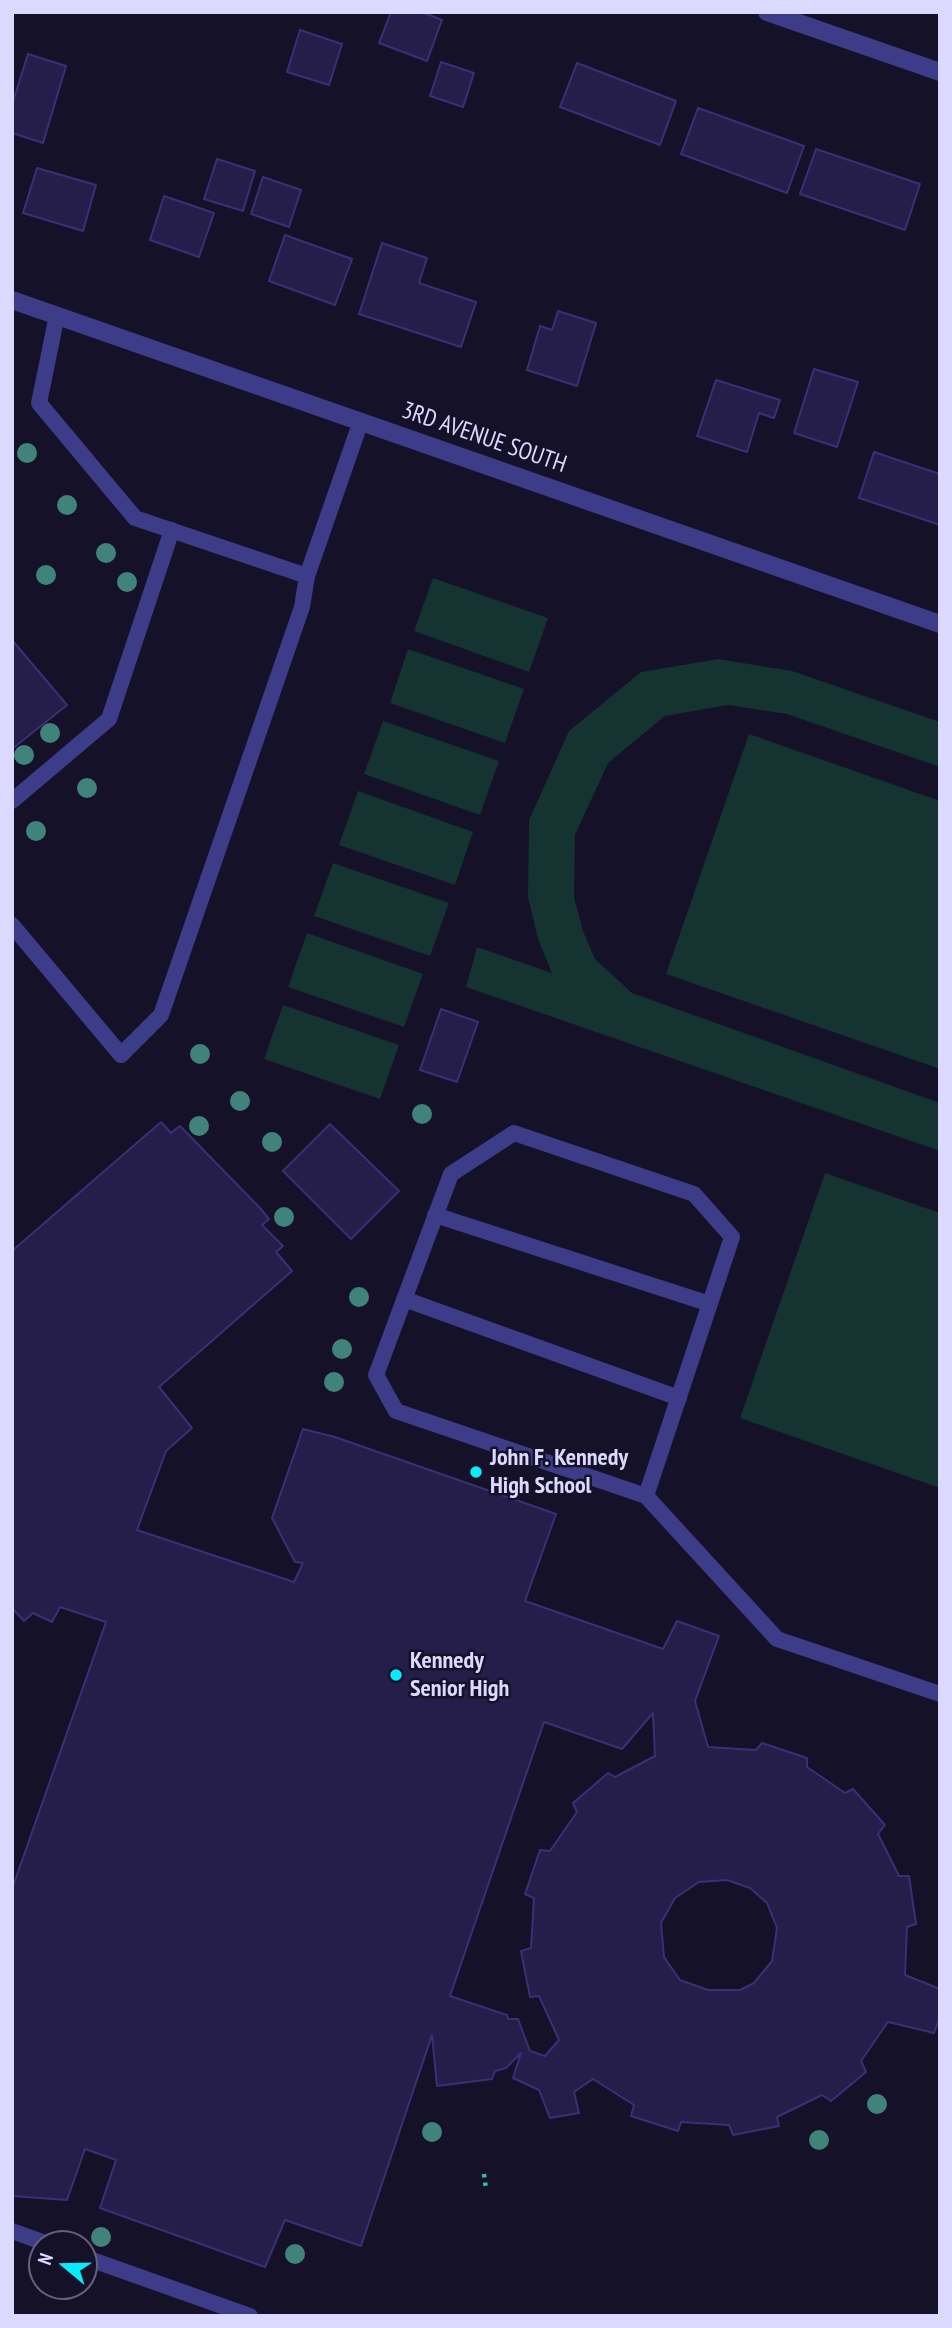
<!DOCTYPE html>
<style>
body{margin:0}
#map{position:relative;width:952px;height:2328px;overflow:hidden;background:#141129;font-family:"PT Sans Narrow",sans-serif}
canvas{display:block}
.frame{position:absolute;inset:0;border:14px solid #dcd9ff;pointer-events:none}
.north{position:absolute;left:28px;top:2230px;width:70px;height:70px;box-sizing:border-box;background:#141129;border:2px solid #64617f;border-radius:50%;rotate:289deg;font-size:19px;font-weight:700;line-height:28px;text-align:center;color:#dcd9ff}
.north::after{content:'';display:block;margin:auto;width:24px;height:32px;background:#07ebfd;clip-path:polygon(50% 0,100% 100%,50% 72%,0 100%)}
</style>
<div id="map">
<canvas width="952" height="2328"></canvas>
<div class="frame"></div>
<div class="north">N</div>
</div>
<script>
const c = document.querySelector('canvas').getContext('2d');
c.lineJoin = 'round';
function fill(path, color) {
  c.fillStyle = color;
  c.fill(path, 'evenodd');
}
function strokePath(path, color, width, dash) {
  c.strokeStyle = color;
  c.lineWidth = width;
  c.lineCap = dash ? 'butt' : 'round';
  c.setLineDash(dash || []);
  c.stroke(path);
}
function drawText(font, color, halo, rows, align = 'center') {
  c.font = font + ' "PT Sans Narrow",sans-serif';
  c.lineWidth = 5;
  c.setLineDash([]);
  c.textBaseline = 'middle';
  c.strokeStyle = halo;
  c.fillStyle = color;
  for (const [text, x, y, turn = 0] of rows) {
    c.save();
    c.translate(x, y);
    c.rotate((+turn || 0) * Math.PI / 180);
    c.textAlign = isNaN(turn) ? turn : align;
    if (halo) c.strokeText(text, 0, 0);
    c.fillText(text, 0, 0);
    c.restore();
  }
}
fill(new Path2D(`
 M433,578L548,618L529,672L414,631Z
 M408,649L524,689L505,743L390,703Z
 M718,659L792,671L940,722V767L787,714L728,705L665,716L608,763L575,835L574,897L583,931L595,959L632,993L940,1103V1151L466,987L477,947L552,973L538,939L528,897L529,820L569,731L641,672Z
 M383,721L499,761L480,815L364,774Z
 M749,734L940,801V1069L666,974Z
 M358,791L473,832L455,885L339,845Z
 M333,863L449,903L430,956L314,916Z
 M307,933L423,974L404,1027L288,987Z
 M283,1005L399,1045L380,1099L264,1059Z
 M825,1173L940,1213V1488L740,1418Z`), '#143331');
const building = new Path2D(`
 M391,12H422L442,20L427,61L379,43Z
 M300,30L342,44L329,85L287,72Z
 M28,54L66,66L43,143L12,133V105Z
 M441,62L474,73L463,107L430,96Z
 M577,63L676,101L660,145L560,107Z
 M698,108L804,146L787,193L681,154Z
 M816,149L920,184L905,230L800,194Z
 M217,159L255,171L243,211L204,199Z
 M37,168L96,185L83,231L23,213Z
 M263,177L301,190L289,227L251,214Z
 M164,196L214,213L199,257L150,240Z
 M285,235L352,259L335,305L269,281Z
 M382,243L427,258L419,283L476,302L461,347L359,314Z
 M558,311L596,323L577,386L527,370L540,326L552,330Z
 M814,369L858,382L837,447L794,433Z
 M716,380L780,400L774,418L759,413L747,452L697,436Z
 M874,452L940,474V525L859,498Z
 M12,640L67,705L12,749Z
 M441,1009L478,1022L457,1082L420,1070Z
 M161,1122L171,1133L180,1126L260,1208L269,1219L262,1225L283,1246L276,1252L292,1271L159,1387L192,1428L166,1451L137,1530L294,1582L303,1563L295,1562L272,1518L303,1429L335,1437L556,1514L525,1601L663,1649L677,1621L719,1636L695,1701L708,1747L756,1750L762,1743L807,1758V1767L845,1793L853,1789L885,1825L878,1834L899,1876H909L916,1924L907,1927L905,1975L940,1989V2017L934,2033L888,2022L861,2061L866,2072L831,2101L822,2095L777,2117L779,2126L733,2135L729,2125L681,2122L678,2131L631,2116L634,2105L593,2079L574,2092L579,2113L550,2118L539,2090L513,2078L521,2053L506,2068L495,2071L492,2079L437,2086L432,2035L361,2246L285,2220L265,2267L100,2208L116,2160L85,2149L67,2200L12,2196V1889L106,1622L60,1607L52,1622L33,1613L24,1621L12,1608V1251ZM653,1713L655,1756L615,1777L608,1773L573,1803L577,1812L550,1851L540,1850L525,1894L534,1898L531,1948L521,1951L530,1997L539,1996L559,2040L545,2056L530,2051L518,2019H508L507,2015L450,1996L544,1722L622,1749ZM727,1880L750,1888L767,1903L777,1928L772,1961L754,1983L740,1990H708L680,1980L664,1957L661,1923L675,1898L699,1882Z
 M330,1124L399,1191L351,1239L283,1171Z`);
fill(building, '#251d4a');
strokePath(building, '#3b2f76', 2);
strokePath(new Path2D(`
 M484,2174L486,2189`), '#31bbaf', 4.5, [3.5, 5]);
strokePath(new Path2D(`
 M57,315L39,403L135,518L307,576L361,421
 M12,801L109,719L172,530
 M12,925L121,1055L161,1015L302,607L307,576
 M435,1215L710,1304
 M404,1299L679,1398
 M646,1496L732,1237L694,1194L514,1133L451,1174L376,1375L396,1411L646,1496L777,1639L940,1694
 M12,2231L48,2244
 M84,2257L250,2316`), '#3d3c88', 16);
strokePath(new Path2D(`
 M767,12L940,72
 M12,300L940,624`), '#3d3c88', 18);
c.fillStyle = '#40837a';
for (const [x, y] of [
 [27,453],
 [67,505],
 [106,553],
 [46,575],
 [127,582],
 [50,733],
 [24,755],
 [87,788],
 [36,831],
 [200,1054],
 [240,1101],
 [422,1114],
 [199,1126],
 [272,1142],
 [284,1217],
 [359,1297],
 [342,1349],
 [334,1382],
 [877,2104],
 [432,2132],
 [819,2140],
 [101,2237],
 [295,2254]
]) {
  c.beginPath();
  c.arc(x, y, 10, 0, 2 * Math.PI);
  c.fill();
}
for (const [x, y, r, color] of [
 [476,1472,7,"#07ebfd"],
 [396,1675,7,"#07ebfd"]
]) {
  const dot = new Path2D();
  dot.arc(x, y, r, 0, 2 * Math.PI);
  c.fillStyle = color;
  c.fill(dot);
  strokePath(dot, '#141129', 2.5);
}
drawText('24px', '#dcd9ff', '#141129', [
 ["3RD AVENUE SOUTH",484,438,19]
]);
drawText('bold 24px', '#dcd9ff', '#141129', [
 ["John F. Kennedy",490,1458],
 ["High School",490,1486],
 ["Kennedy",410,1661],
 ["Senior High",410,1689]
], 'left');
</script>
